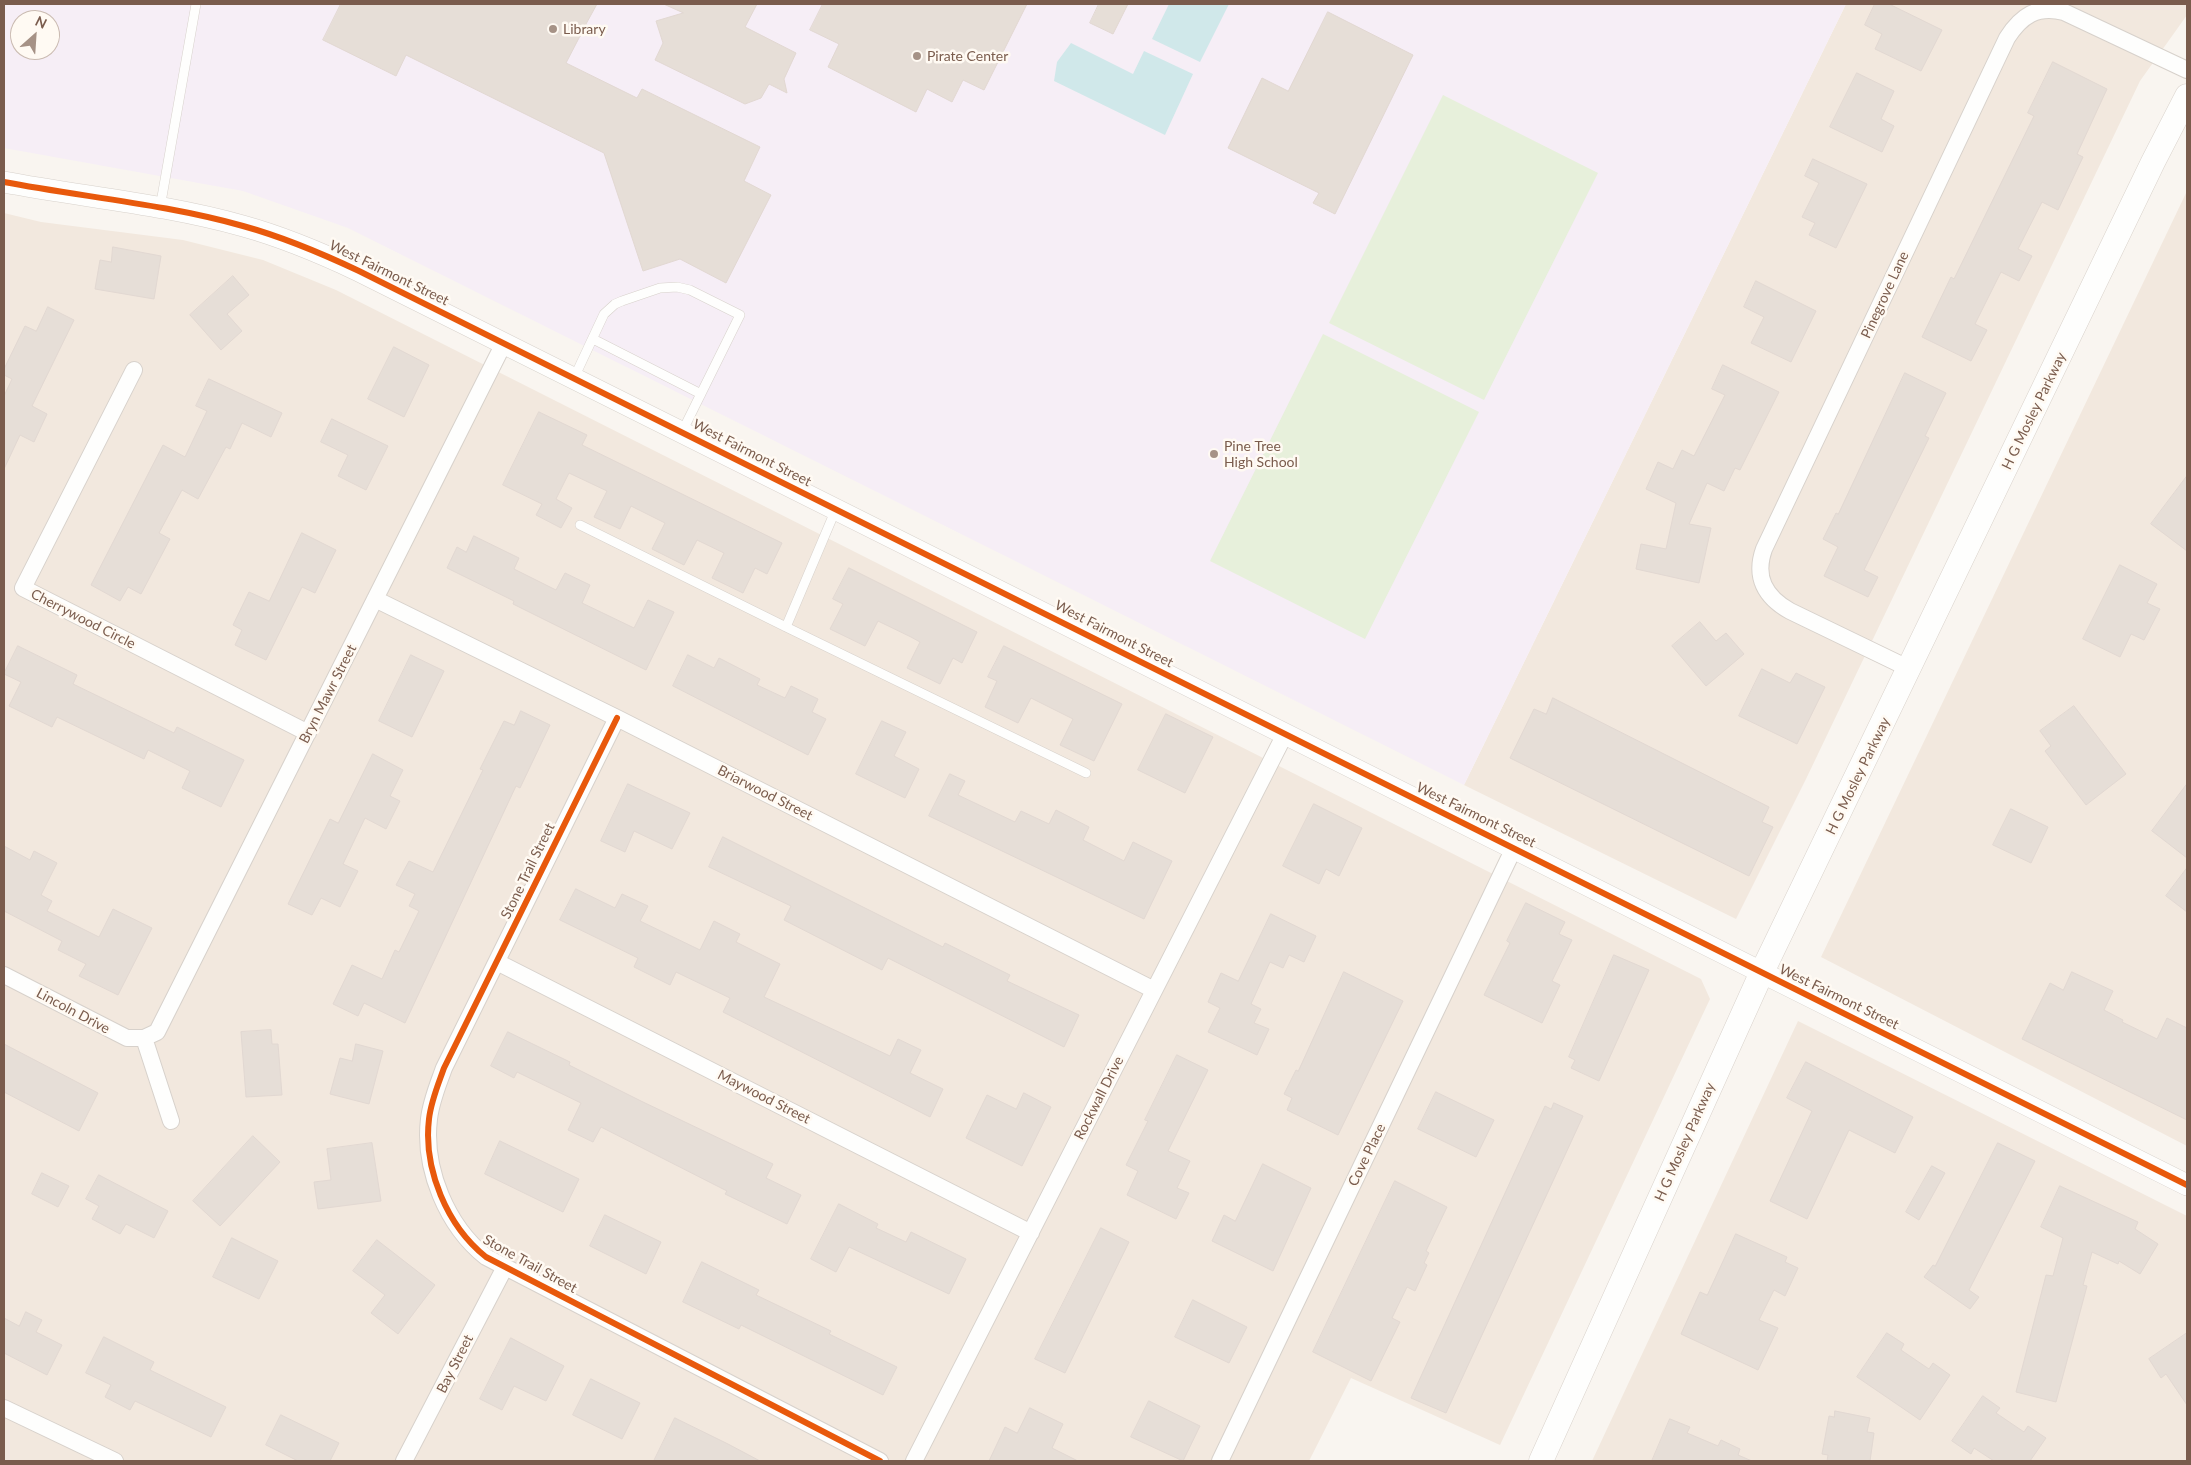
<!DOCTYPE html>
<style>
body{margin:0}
#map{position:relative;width:2191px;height:1465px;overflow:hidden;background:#f9f5f0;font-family:Lato,sans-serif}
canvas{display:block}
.frame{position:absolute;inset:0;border:5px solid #7a5c4d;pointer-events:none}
.north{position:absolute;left:10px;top:10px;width:50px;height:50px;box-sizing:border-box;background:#fffaf3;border:1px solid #cabbb1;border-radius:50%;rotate:26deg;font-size:14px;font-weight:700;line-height:20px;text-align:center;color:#7a5c4d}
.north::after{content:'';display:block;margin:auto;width:18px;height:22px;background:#a69286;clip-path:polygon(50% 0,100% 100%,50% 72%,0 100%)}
</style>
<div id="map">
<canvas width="2191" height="1465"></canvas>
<div class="frame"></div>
<div class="north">N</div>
</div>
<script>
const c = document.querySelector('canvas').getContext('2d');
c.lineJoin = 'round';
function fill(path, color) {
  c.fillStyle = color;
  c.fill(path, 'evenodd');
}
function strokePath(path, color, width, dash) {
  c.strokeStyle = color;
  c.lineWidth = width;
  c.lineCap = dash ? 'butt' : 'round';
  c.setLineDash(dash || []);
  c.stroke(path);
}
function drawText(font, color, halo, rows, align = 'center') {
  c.font = font + ' Lato,sans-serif';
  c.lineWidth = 5;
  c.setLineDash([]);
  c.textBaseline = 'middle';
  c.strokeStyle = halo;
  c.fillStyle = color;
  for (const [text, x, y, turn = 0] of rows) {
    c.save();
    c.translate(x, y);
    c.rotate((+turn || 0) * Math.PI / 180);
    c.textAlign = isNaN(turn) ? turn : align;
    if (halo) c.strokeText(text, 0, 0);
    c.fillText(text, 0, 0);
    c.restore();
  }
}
fill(new Path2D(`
 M1846,4H2187V15L2140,81L1806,779L1736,919L1464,785Z
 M2187,191V1146L1821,957Z
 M4,213L41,222L183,240L263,260L336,290L1701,979L1710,999L1500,1445L1351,1378L1309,1461H4Z
 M1798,1021L2187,1216V1461H1592Z`), '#f2e8de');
fill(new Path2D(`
 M4,4H1846L1464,785L348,228L243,191L4,148ZM20,20H50V50H20Z`), '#f6eef6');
fill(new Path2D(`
 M1443,95L1598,173L1484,400L1329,323Z
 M1323,334L1479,412L1365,639L1210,561Z`), '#e7f0db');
fill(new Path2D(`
 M1169,4H1229L1200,62L1152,39Z
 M1071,43L1133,74L1144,51L1193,74L1165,135L1054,81L1057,62Z`), '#d0e8ea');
const building = new Path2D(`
 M341,4H597L586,24L588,33L580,36L566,63L637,98L642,89L760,147L744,181L771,195L726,283L680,259L643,271L604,153L406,55L396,76L323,40Z
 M664,4H757L745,27L796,53L784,79L787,93L769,84L761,98L745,104L655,60L663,43L656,21L683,13Z
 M823,4H1027L984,90L963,80L952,102L927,89L916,112L828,67L839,44L810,30Z
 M1099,4H1128L1113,34L1090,23Z
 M1875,4H1889L1942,30L1921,71L1875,49L1882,34L1865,25Z
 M1328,12L1413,55L1335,214L1313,203L1319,193L1228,148L1262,78L1288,91Z
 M2053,62L2107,89L2077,154L2083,157L2058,210L2042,202L2018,249L2032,256L2019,281L2001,272L1975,324L1987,330L1971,361L1922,337L1951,277L1954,279L2034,116L2028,113Z
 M1857,73L1894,91L1881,119L1894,126L1882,152L1830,127Z
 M1813,159L1867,184L1836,248L1809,235L1815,223L1802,217L1819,183L1805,176Z
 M113,247L161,256L154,299L95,289L100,260L111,262Z
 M233,276L249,295L227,314L242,331L221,350L190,315Z
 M1756,281L1816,311L1791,362L1751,343L1764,317L1744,307Z
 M48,307L74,320L32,406L47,414L34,442L20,435L4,469V396L12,379L4,375V369L25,326L36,331Z
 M394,347L429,365L404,417L368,399Z
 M1723,365L1779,392L1740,470L1735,468L1724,491L1707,483L1689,524L1711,528L1699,583L1636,569L1641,544L1666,549L1676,503L1646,489L1658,462L1673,469L1682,450L1694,456L1725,395L1712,389Z
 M1905,373L1946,393L1925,436L1929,438L1864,570L1878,577L1868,597L1824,576L1838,547L1823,539L1836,513L1838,514Z
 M209,379L282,413L271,437L242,423L230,449L226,447L198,499L182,490L159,533L170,539L141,594L128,587L120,601L91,585L163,445L185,457L207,411L196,406Z
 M539,412L587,435L582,445L782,543L767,574L755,568L743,593L712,578L724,553L697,540L684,565L652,549L665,523L631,506L620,529L594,517L607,491L569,473L556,499L572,508L561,528L536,515L542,504L503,485Z
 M332,419L388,446L366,490L338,476L348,455L321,442Z
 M2187,476V551L2151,524Z
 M302,533L336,550L315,593L302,587L266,660L235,645L242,630L233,625L249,592L269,601Z
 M474,536L519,558L514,569L556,590L565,573L590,585L582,603L634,628L648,600L674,612L646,670L513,604L514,601L447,568L457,547L466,552Z
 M2120,565L2157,584L2147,603L2160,609L2144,640L2131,634L2120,657L2083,639Z
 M849,568L977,632L962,663L953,658L940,684L907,668L920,642L911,637L878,621L865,646L830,629L843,604L833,599Z
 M1700,622L1716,641L1726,633L1744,654L1706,686L1672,646Z
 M18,646L77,675L73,684L174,733L177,727L244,760L221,807L182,788L190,771L148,750L144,759L57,717L52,727L9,706L21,682L4,674Z
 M1004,646L1122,704L1094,761L1060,745L1073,719L1031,698L1018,723L985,707L997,681L988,677Z
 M411,655L444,671L412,737L379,721Z
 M688,655L714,668L719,658L760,679L757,685L785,698L791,686L818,699L812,712L826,719L808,755L673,686Z
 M1762,669L1790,683L1796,673L1825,687L1797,744L1739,716Z
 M1553,698L1769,807L1762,822L1773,827L1749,876L1510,758L1534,709L1546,714Z
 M2074,706L2126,774L2086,805L2045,751L2051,746L2040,731Z
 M521,711L550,725L520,788L516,786L405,1023L364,1003L358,1016L333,1004L352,965L382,979L395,950L399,952L419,911L409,906L415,894L396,885L409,861L433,872L483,770L480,769L504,721L514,725Z
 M1166,714L1213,737L1185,793L1138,770Z
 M882,721L906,732L894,756L919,769L905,798L856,774Z
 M373,754L403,770L390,796L400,801L386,829L365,818L343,864L358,871L340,907L321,898L312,915L288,904L330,819L338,823Z
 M950,774L965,781L958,795L1015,822L1021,811L1049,824L1056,810L1089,827L1083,840L1124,861L1133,842L1172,861L1144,919L929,816Z
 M628,784L690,813L672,849L634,831L625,852L601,841Z
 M2187,784V858L2152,831Z
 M1314,804L1362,828L1339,876L1326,869L1319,884L1283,866Z
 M2011,809L2048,827L2031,863L1993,845Z
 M723,837L943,947L945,943L1010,975L1007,981L1079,1015L1064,1047L888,958L882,970L784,920L791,906L709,867Z
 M4,846L30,860L34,851L57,863L41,895L52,901L47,911L99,937L113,909L152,928L118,995L79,976L86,964L58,950L62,941L4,911Z
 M2187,868V912L2166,896Z
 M576,889L615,908L622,894L648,906L640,921L700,950L714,921L740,934L736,942L780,964L764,997L890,1056L898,1039L921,1050L910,1073L943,1089L930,1117L723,1012L730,998L676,972L670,985L634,967L638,958L560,920Z
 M1526,903L1565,922L1559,934L1572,940L1552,981L1560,985L1542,1023L1484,995L1510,943L1507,941Z
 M1271,914L1316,936L1304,962L1289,955L1283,968L1270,962L1251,1004L1261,1009L1254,1023L1269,1029L1257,1055L1208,1032L1220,1008L1208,1002L1221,973L1238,981Z
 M1614,955L1649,970L1599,1081L1571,1068L1575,1060L1569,1057Z
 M1344,972L1403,1001L1338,1135L1287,1110L1292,1098L1284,1094L1296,1070L1298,1071Z
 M2072,972L2113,991L2104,1010L2123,1020L2122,1022L2157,1039L2167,1018L2187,1028V1120L2022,1039L2050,983L2063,990Z
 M271,1030L272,1044H278L282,1095L246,1097L241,1032Z
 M508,1032L570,1062L569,1065L643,1102L773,1164L766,1178L801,1195L787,1224L725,1194L727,1191L601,1127L593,1142L568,1130L581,1103L517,1072L514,1078L491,1066Z
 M4,1044L98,1093L79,1131L4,1092Z
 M356,1044L383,1051L369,1104L330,1094L340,1058L352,1061Z
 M1177,1055L1208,1070L1168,1151L1190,1161L1177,1188L1189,1193L1176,1219L1127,1195L1138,1171L1126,1165L1148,1121L1145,1120Z
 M1806,1062L1913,1117L1895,1153L1849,1130L1807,1219L1770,1201L1812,1111L1787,1098Z
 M1436,1092L1494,1120L1476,1157L1418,1129Z
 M1024,1093L1051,1107L1022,1166L966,1138L987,1095L1016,1109Z
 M1554,1103L1583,1116L1446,1413L1411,1398L1545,1106L1551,1109Z
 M253,1136L280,1162L220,1226L193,1201Z
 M500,1141L579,1179L563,1212L485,1174Z
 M372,1143L381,1201L318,1209L314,1182L331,1180L327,1149Z
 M1998,1143L2035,1161L1969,1290L1979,1297L1970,1309L1924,1277L1933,1265L1935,1266Z
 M1263,1164L1311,1188L1273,1271L1212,1241L1224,1215L1235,1221Z
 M1932,1166L1945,1173L1919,1220L1906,1212Z
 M42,1173L69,1186L58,1207L32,1194Z
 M99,1175L168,1211L154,1238L126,1224L120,1234L92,1219L99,1206L86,1199Z
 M1395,1181L1447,1207L1426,1251L1429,1253L1424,1263L1427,1265L1415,1291L1407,1287L1392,1318L1400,1322L1371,1381L1313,1352Z
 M2060,1186L2138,1222L2135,1229L2158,1244L2140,1274L2119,1261L2118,1264L2092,1252L2083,1285L2087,1286L2056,1402L2016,1392L2046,1275L2053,1276L2063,1238L2041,1227Z
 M839,1204L878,1224L876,1228L906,1242L911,1232L966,1259L949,1294L849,1247L836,1272L811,1259Z
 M605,1215L661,1242L646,1274L590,1246Z
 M1101,1228L1129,1242L1065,1373L1035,1359Z
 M1736,1234L1787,1257L1785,1262L1798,1268L1785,1296L1774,1290L1759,1320L1778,1328L1758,1370L1681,1334L1700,1292L1707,1295Z
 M232,1238L278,1261L259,1299L213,1277Z
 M377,1240L435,1285L398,1334L371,1313L385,1295L353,1271Z
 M702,1262L759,1290L756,1295L831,1331L829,1334L897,1367L883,1395L741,1325L739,1329L683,1302Z
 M1193,1300L1247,1327L1229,1363L1175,1337Z
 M26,1312L42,1320L36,1332L62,1345L47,1375L4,1353V1318L19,1326Z
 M1887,1333L1904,1344L1901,1350L1929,1369L1933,1363L1950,1375L1920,1420L1857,1377Z
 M2187,1333V1405L2166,1374L2161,1378L2149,1359Z
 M104,1337L154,1362L150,1370L226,1407L211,1437L135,1401L130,1410L105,1397L111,1385L86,1373Z
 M511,1338L564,1366L546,1401L514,1386L502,1410L480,1399Z
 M591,1379L640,1403L622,1439L573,1415Z
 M1983,1396L2000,1408L1996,1413L2024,1432L2028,1426L2046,1438L2030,1461H1994L1974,1448L1971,1454L1952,1441Z
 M1149,1401L1200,1426L1183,1461L1131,1437Z
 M1030,1408L1063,1424L1052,1448L1078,1461H989L1005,1427L1017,1433Z
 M1835,1411L1870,1418L1867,1432L1874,1433L1870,1461H1827L1828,1455L1822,1454L1829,1416L1834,1417Z
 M281,1415L339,1443L330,1461H298L266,1445Z
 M675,1418L728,1444L760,1461H654Z
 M1670,1419L1690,1427L1687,1433L1718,1446L1721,1440L1740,1449L1738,1455L1752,1461H1652Z`);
fill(building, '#e6ded7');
strokePath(building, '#e2d8d2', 1);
const service = new Path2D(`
 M160,208L196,4
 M593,339L701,394
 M574,378L604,314L615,304L622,301L660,288L677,287L690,290L740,315L682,432
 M580,525L786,627L836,509
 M786,627L1086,773`);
const minor = new Path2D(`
 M134,370L23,588L308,733
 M375,599L617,718L1154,990
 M1910,669L1790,611C1765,597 1754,577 1764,549L2007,38C2021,16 2037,5 2064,12L2187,70
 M617,718L444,1068C438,1085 431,1101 429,1119C423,1169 447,1226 486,1257L880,1461
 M497,962L1031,1233
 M4,975L127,1038H144L157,1032L504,343
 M144,1038L171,1121
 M4,1408L115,1461
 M404,1461L505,1267
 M914,1461L1285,734
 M1220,1461L1514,848`);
const tertiary = new Path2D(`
 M4,182C83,197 165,204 243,226C283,237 321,253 359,271L2187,1185`);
const secondary = new Path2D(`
 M1541,1461L1762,972L2153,162L2187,96`);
strokePath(service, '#d7d1cb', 10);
strokePath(minor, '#d7d1cb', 18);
strokePath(tertiary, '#d7d1cb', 22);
strokePath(secondary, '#d9d2cb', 25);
strokePath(service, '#fefefd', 9);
strokePath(minor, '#fefefd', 16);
strokePath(tertiary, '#fefefd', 21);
strokePath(secondary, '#fefefd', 24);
strokePath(new Path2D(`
 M4,182C83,197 165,204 243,226C283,237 321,253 359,271L2187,1185
 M617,718L444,1068C438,1085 431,1101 429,1119C423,1169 447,1226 486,1257L880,1461`), '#e8590c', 6);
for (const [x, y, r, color] of [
 [553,29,5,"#a69286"],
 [917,56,5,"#a69286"],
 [1214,454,5,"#a69286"]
]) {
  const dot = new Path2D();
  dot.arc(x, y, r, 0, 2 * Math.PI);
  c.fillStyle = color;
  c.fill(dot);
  strokePath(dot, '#fffaf3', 2);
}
drawText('14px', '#7a5c4d', '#fffaf3', [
 ["Library",563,29],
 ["Pirate Center",927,56],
 ["Pine Tree",1224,446],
 ["High School",1224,462]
], 'left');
drawText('14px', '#7a5c4d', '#fffaf3', [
 ["West Fairmont Street",389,273,26],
 ["Pinegrove Lane",1885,295,-65],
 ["H G Mosley Parkway",2034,411,-64],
 ["West Fairmont Street",752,453,27],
 ["Cherrywood Circle",83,619,27],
 ["West Fairmont Street",1114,634,27],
 ["Bryn Mawr Street",328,694,-63],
 ["H G Mosley Parkway",1858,776,-64],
 ["Briarwood Street",765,793,27],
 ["West Fairmont Street",1476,815,26],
 ["Stone Trail Street",528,871,-64],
 ["West Fairmont Street",1839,997,26],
 ["Lincoln Drive",73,1011,28],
 ["Maywood Street",764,1097,27],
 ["Rockwall Drive",1099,1098,-63],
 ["H G Mosley Parkway",1685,1142,-66],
 ["Cove Place",1367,1155,-64],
 ["Stone Trail Street",530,1264,29],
 ["Bay Street",455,1364,-63]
]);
</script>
